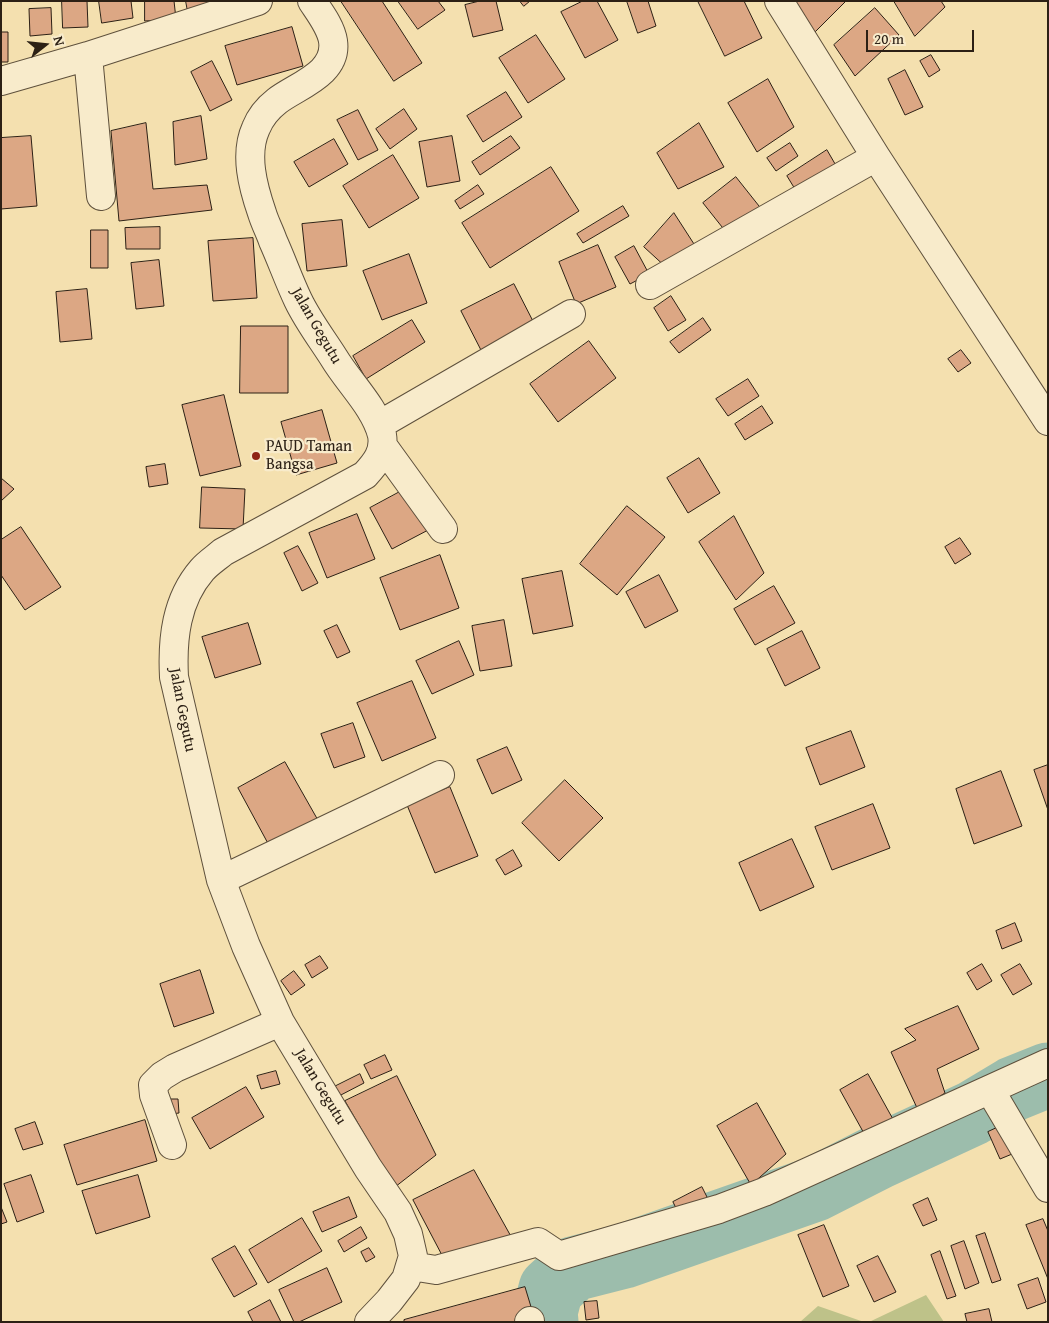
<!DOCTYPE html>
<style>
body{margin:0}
#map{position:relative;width:1049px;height:1323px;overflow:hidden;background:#f4e0af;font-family:"Gentium Book Plus",serif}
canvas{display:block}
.frame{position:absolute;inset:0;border:2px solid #2c2015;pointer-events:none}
.north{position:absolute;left:20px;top:20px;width:50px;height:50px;-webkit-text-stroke:4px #f8ebcb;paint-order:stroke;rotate:74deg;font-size:14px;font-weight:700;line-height:20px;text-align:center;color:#2c2015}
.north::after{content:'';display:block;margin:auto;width:18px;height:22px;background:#2c2015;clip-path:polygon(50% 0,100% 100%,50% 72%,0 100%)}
.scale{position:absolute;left:866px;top:30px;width:108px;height:22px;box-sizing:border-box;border:2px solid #2c2015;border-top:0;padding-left:6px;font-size:15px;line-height:18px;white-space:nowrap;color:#2c2015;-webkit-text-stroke:4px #f8ebcb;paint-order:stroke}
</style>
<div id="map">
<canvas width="1049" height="1323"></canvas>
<div class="frame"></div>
<div class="north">N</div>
<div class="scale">20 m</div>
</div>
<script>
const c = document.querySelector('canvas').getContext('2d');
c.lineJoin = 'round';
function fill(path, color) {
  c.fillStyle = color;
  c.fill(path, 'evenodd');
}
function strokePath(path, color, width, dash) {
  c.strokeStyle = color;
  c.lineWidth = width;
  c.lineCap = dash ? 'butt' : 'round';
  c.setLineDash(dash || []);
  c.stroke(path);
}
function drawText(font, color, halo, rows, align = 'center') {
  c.font = font + ' "Gentium Book Plus",serif';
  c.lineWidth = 4.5;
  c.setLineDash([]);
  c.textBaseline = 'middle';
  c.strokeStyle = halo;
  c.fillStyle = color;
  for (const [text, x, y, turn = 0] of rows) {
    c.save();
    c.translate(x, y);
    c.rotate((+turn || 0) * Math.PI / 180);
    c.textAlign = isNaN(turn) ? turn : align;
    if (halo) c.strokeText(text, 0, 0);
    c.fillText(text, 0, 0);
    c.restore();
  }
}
fill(new Path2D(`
 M926,1295L944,1322H869Z
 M818,1306L864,1322H800Z`), '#bec289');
strokePath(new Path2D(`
 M546,1322L545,1312L551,1289L573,1269L624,1256L815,1189L878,1157L973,1113L1013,1089L1048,1075`), '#9cbdac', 65);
const building = new Path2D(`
 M62,1H87L88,27L63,28Z
 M99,1H131L133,18L102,23Z
 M145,1H174L176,19L145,21Z
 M186,1H215L188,12Z
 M341,1H382L422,63L394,81Z
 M398,1H438L445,10L418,29Z
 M480,1H496L503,30L473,37L465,5Z
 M520,1H530L524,6Z
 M583,1H597L618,40L585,58L561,12Z
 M627,1H648L656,26L638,33Z
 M698,1H744L762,38L725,56Z
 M784,1H846L813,34Z
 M894,1H941L945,7L915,36Z
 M51,8L52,34L30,36L29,9Z
 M875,8L899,35L855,76L834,45Z
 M292,27L303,66L237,85L225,46Z
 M1,32H8V62H1Z
 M536,35L565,79L528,103L499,58Z
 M931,55L940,70L929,77L920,61Z
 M212,61L232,100L210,111L191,72Z
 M905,70L923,107L905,115L888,79Z
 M768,79L794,127L757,152L728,103Z
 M506,92L522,117L483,142L467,116Z
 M404,109L417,129L390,149L376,129Z
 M358,110L378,150L358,160L337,120Z
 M201,116L207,159L175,165L173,122Z
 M146,123L153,189L207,185L212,210L119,221L111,131Z
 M699,123L724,167L678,189L657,153Z
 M31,136L37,206L1,209V138Z
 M452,136L460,181L427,187L419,142Z
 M511,136L520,148L480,175L472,162Z
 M334,139L348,164L309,187L294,162Z
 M790,143L798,156L776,171L767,158Z
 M827,150L838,169L798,194L787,176Z
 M393,155L419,198L369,228L343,186Z
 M551,167L579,211L490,268L462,223Z
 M736,177L763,211L730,237L703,203Z
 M478,185L484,194L460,209L455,201Z
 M623,206L629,216L583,243L577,234Z
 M674,213L694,244L668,269L644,247Z
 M342,220L347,266L307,271L302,224Z
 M160,227V249H126L125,228Z
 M91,230H108V268H91Z
 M253,238L257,298L213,301L208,241Z
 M598,245L616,287L576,304L559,262Z
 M634,246L649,274L630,284L615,257Z
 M409,254L427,303L382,320L363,271Z
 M159,260L164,306L136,309L131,263Z
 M514,284L537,329L484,356L461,311Z
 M87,289L92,339L60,342L56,292Z
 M671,296L686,320L668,331L654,308Z
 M703,318L711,330L679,353L670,342Z
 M412,320L425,342L366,379L353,356Z
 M241,326H288V393H240Z
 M589,341L616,378L558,422L530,384Z
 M961,350L971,363L958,372L948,359Z
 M748,379L759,396L728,416L716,399Z
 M224,395L241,466L200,476L182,405Z
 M762,406L773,423L745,440L735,424Z
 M322,410L337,463L296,475L281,422Z
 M699,458L720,493L688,513L667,478Z
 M165,464L168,484L149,487L146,467Z
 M1,478L14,489L1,501Z
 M202,487L245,489L243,529L200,528Z
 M409,487L432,528L392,549L370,508Z
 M627,506L665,537L617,595L580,564Z
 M357,514L375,559L327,578L309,533Z
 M734,516L764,573L736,600L699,542Z
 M21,527L61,587L25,610L1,575V540Z
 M960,538L971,554L955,564L945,547Z
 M298,546L318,583L302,591L284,553Z
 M440,555L459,608L400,630L380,578Z
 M562,571L573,626L533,634L522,579Z
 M659,575L678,611L645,628L626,592Z
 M774,586L795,623L755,645L734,609Z
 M504,620L512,666L480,671L472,626Z
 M248,623L261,664L215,678L202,637Z
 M337,625L350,652L337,658L324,631Z
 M802,631L820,668L785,686L767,649Z
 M459,641L474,675L432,694L416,661Z
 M412,681L436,738L382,761L357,703Z
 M353,723L365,757L334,768L321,734Z
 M851,731L865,767L820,785L806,748Z
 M507,747L522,780L492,794L477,760Z
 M285,762L319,822L271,849L238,788Z
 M1048,765V810L1034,770Z
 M1001,771L1022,826L974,844L956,789Z
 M565,780L603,818L559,861L522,823Z
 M450,787L478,856L435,873L407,805Z
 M873,804L890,848L832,870L815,827Z
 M792,839L814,887L760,911L739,863Z
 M513,850L522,866L505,875L496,860Z
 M1015,923L1022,941L1002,949L996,931Z
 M320,956L328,968L312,978L305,965Z
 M982,964L992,981L977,990L967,973Z
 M1020,964L1032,984L1013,995L1001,975Z
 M200,970L214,1013L174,1027L160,984Z
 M294,971L305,985L291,995L281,981Z
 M958,1006L979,1049L937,1069L945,1093L918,1110L891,1052L916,1040L905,1029Z
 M385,1055L392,1070L371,1079L364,1065Z
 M276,1071L280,1084L261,1089L257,1076Z
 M360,1074L364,1083L337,1097L332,1088Z
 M868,1074L894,1121L866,1137L840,1090Z
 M397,1076L436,1155L395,1187L345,1101Z
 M246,1087L264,1117L210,1149L192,1118Z
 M169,1099H178L179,1113L171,1114Z
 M757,1103L786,1154L751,1185L717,1126Z
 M145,1120L157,1161L77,1185L64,1145Z
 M35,1122L43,1144L23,1150L15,1129Z
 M1005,1124L1017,1152L1000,1159L988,1132Z
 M474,1170L513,1240L444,1259L413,1200Z
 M31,1175L44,1212L17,1222L4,1184Z
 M138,1175L150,1217L96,1234L82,1191Z
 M702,1187L709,1201L680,1216L673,1202Z
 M349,1197L357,1217L322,1232L313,1212Z
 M928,1198L937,1220L923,1226L913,1205Z
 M1,1207L7,1222L1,1224Z
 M302,1218L322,1251L268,1283L249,1250Z
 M1043,1219L1048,1231V1279L1026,1225Z
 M824,1225L849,1286L823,1297L798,1235Z
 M361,1227L367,1238L344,1252L338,1241Z
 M985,1233L1001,1280L992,1283L976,1236Z
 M964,1241L979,1283L965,1289L951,1246Z
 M235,1246L257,1284L234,1297L212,1259Z
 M369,1248L375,1257L366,1262L361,1252Z
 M940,1251L956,1296L947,1299L931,1255Z
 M878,1256L896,1292L874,1302L857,1266Z
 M327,1268L342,1302L299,1322H294L279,1290Z
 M1038,1278L1046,1302L1027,1309L1018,1285Z
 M525,1287L535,1320L527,1322H404V1320Z
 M270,1300L281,1322H253L248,1312Z
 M597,1301L599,1318L586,1320L584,1302Z
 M989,1309L992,1322H967L965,1314Z`);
fill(building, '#dca784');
strokePath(building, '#2c2015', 1);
const minor = new Path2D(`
 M312,1C320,13 331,27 333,41C338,74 296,86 277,101C268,108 260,118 256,128C244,154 253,187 262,213C265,223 270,232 273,241C282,261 289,281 298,300C308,321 322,339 334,358C349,383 375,407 382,435C385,452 376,463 365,475L223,552C216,558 208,563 202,570C176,600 172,639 174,677L221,880L246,946L280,1022L368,1168L398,1212L408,1234L413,1256L406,1279L389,1301L369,1322
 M88,56L101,196
 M1,81L88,56L258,1
 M876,157L1048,421
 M650,285L876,157L779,1
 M379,425L571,314
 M383,446L443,529
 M221,880L440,775
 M990,1090L1048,1188
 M172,1145L154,1095L153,1085L162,1076L175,1068L280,1022
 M411,1266L436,1270L538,1242L559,1256L719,1209L764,1192L1048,1063
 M529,1322L530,1321`);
strokePath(minor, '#5e503c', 30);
strokePath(minor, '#f8ebcb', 28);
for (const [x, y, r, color] of [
 [256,456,5,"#8f2418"]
]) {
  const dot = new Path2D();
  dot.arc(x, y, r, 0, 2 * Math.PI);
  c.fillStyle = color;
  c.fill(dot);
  strokePath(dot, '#f8ebcb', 2);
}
drawText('16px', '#2c2015', '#f8ebcb', [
 ["Jalan Gegutu",316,326,60],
 ["Jalan Gegutu",182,710,79],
 ["Jalan Gegutu",320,1087,59]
]);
drawText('16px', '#2c2015', '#f8ebcb', [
 ["PAUD Taman",266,447],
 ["Bangsa",266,465]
], 'left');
</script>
